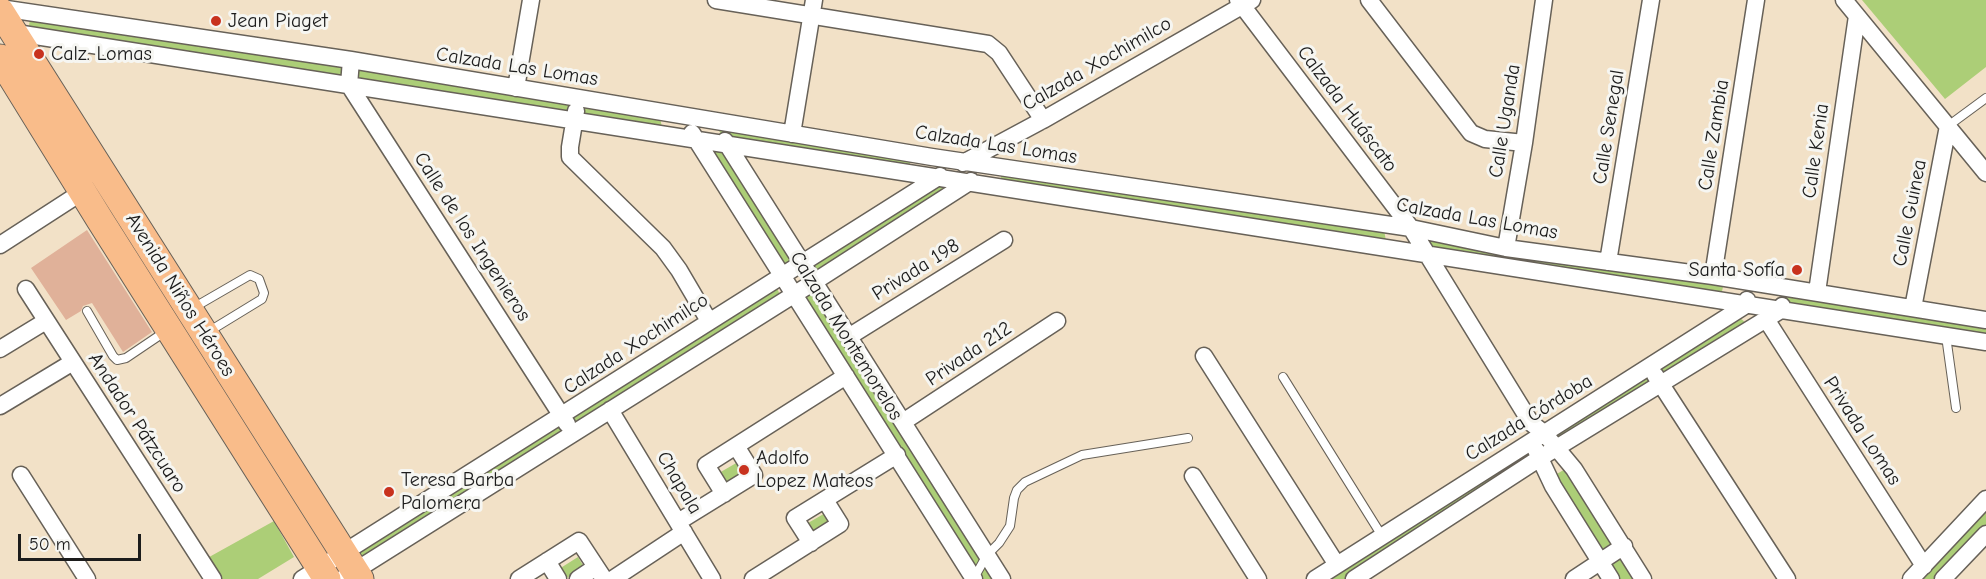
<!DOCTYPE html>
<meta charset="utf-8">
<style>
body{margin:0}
#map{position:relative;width:1986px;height:579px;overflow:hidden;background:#f2e1c7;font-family:"Comic Neue",sans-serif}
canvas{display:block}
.scale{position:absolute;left:18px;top:534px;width:123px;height:27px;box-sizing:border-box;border:3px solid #1c1c1c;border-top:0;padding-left:8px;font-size:18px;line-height:21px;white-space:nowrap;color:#1c1c1c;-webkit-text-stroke:4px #f6f6f2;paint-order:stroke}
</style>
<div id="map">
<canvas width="1986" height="579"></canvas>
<div class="scale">50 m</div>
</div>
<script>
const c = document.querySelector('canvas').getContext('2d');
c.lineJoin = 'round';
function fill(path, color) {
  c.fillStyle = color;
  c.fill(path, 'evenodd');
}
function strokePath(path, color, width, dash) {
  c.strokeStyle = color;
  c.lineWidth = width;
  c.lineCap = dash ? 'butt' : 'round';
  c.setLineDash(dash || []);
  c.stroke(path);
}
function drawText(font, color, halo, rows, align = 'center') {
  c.font = font + ' "Comic Neue",sans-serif';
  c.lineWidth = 6;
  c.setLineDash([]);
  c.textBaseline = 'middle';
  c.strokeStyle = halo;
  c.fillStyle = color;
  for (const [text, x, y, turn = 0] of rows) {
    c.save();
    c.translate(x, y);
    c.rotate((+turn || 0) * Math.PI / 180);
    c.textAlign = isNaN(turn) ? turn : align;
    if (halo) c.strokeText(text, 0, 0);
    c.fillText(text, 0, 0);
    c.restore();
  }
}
fill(new Path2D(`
 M1862,0H1986V67L1945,99Z
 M30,18L343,59L342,78L28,35Z
 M351,66L572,97L570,114L349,85Z
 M578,98L660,117L662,128L574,120Z
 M716,126L912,159L908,168L728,145Z
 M707,147L725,150L799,266L780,272Z
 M1002,171L1384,230L1386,241L1000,182Z
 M937,178L950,186L817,274L812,265Z
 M1415,235L1724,282L1721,296L1428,255Z
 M774,281L780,295L356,563L344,553Z
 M813,290L998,579H980L800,298Z
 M1784,292L1986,324V338L1781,310Z
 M1738,316L1747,324L1557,440L1548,430Z
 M1523,450L1530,459L1350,579H1318Z
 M738,462L744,472L725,484L719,473Z
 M1567,468L1634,579H1617L1555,475Z
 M1986,502V531L1939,579H1911Z
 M827,512L833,522L814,534L808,523Z
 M274,521L294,557L258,579H213L202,561Z
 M578,557L584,567L565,579L559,569Z`), '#acce77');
fill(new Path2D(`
 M87,230L152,332L123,352L92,303L83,306L81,311L66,320L31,268Z`), '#e0b199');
const lane = new Path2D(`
 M1948,126L1986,98
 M193,308L250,275L259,279L264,293L262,299L208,332
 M87,311L113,356L117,360L126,358L166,331
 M1946,336L1956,408
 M1283,377L1382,536
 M974,578L987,555L999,543L1010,526L1014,498L1017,490L1025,482L1082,455L1188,438`);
const street = new Path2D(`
 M716,0L988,44L999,53L1043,120
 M1238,0L1411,228L1531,423L1544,433L1574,469L1643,579
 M1369,0L1471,133L1485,139L1524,143
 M1844,0L1986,173
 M0,8L351,60L932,157L1411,228L1506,248L1713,276L1986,320
 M10,32L1986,342
 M351,60L349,85L567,424
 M516,88L531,0
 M576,111L570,147V157L663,248L679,270L709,321
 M692,133L974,579
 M792,134L814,0
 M725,141L1002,579
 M963,163L1043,120L1252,0
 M0,245L82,192
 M1506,248L1524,143L1544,0
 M1608,262L1651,0
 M1713,276L1756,0
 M26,289L213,579
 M1817,292L1857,16
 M1913,308L1948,126
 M1766,319L1924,566
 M850,336L1004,240
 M0,349L46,321
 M1204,356L1337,565
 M1655,375L1787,579
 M0,406L73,362
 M610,410L712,579
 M903,422L1057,321
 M1536,450L1553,486L1611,579
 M21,475L87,579
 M1193,476L1258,579
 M724,494L706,465L846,376
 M678,522L754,475L736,446
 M811,543L795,518L897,455
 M547,561L558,579
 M302,579L940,176
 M342,579L814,282L971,181
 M519,579L579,541L604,579
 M578,579L596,567
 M613,579L684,532
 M753,579L840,524L825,500
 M1315,579L1746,305L1747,300
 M1354,579L1540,458L1781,310L1782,306
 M1574,579L1624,546
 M1911,579L1986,499
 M1943,579L1986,534`);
const primary = new Path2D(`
 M0,11L360,579
 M0,58L100,220L327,579`);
strokePath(lane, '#676158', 10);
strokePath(street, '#676158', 19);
strokePath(primary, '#676158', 29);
strokePath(lane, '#fff', 8);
strokePath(street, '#fff', 16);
strokePath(primary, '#f9bc8a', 27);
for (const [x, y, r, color] of [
 [216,21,6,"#c8321e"],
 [39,54,6,"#c8321e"],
 [1797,270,6,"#c8321e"],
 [744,470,6,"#c8321e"],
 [389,492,6,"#c8321e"]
]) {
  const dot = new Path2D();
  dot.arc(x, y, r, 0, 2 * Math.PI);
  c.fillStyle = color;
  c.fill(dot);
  strokePath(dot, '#f6f6f2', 2);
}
drawText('20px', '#1c1c1c', '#f6f6f2', [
 ["Jean Piaget",228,21],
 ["Calz. Lomas",51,54],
 ["Santa Sofía",1785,270,"right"],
 ["Adolfo",756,458],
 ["Lopez Mateos",756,481],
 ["Teresa Barba",401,480],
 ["Palomera",401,503]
], 'left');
drawText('20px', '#1c1c1c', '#f6f6f2', [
 ["Calzada Xochimilco",1097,64,-30],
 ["Calzada Las Lomas",517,67,9],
 ["Calzada Huáscato",1347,109,53],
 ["Calle Uganda",1505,121,-81],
 ["Calle Senegal",1609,127,-81],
 ["Calle Zambia",1714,135,-81],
 ["Calzada Las Lomas",996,145,9],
 ["Calle Kenia",1816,151,-82],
 ["Calle Guinea",1910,213,-79],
 ["Calzada Las Lomas",1477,219,10],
 ["Calle de los Ingenieros",472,237,57],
 ["Privada 198",916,270,-32],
 ["Avenida Niños Héroes",180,295,58],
 ["Calzada Montemorelos",846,336,58],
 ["Calzada Xochimilco",636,344,-33],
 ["Privada 212",969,354,-34],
 ["Calzada Córdoba",1529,418,-32],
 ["Andador Pátzcuaro",137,423,57],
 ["Privada Lomas",1862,431,57],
 ["Chapala",679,483,59]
]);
</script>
